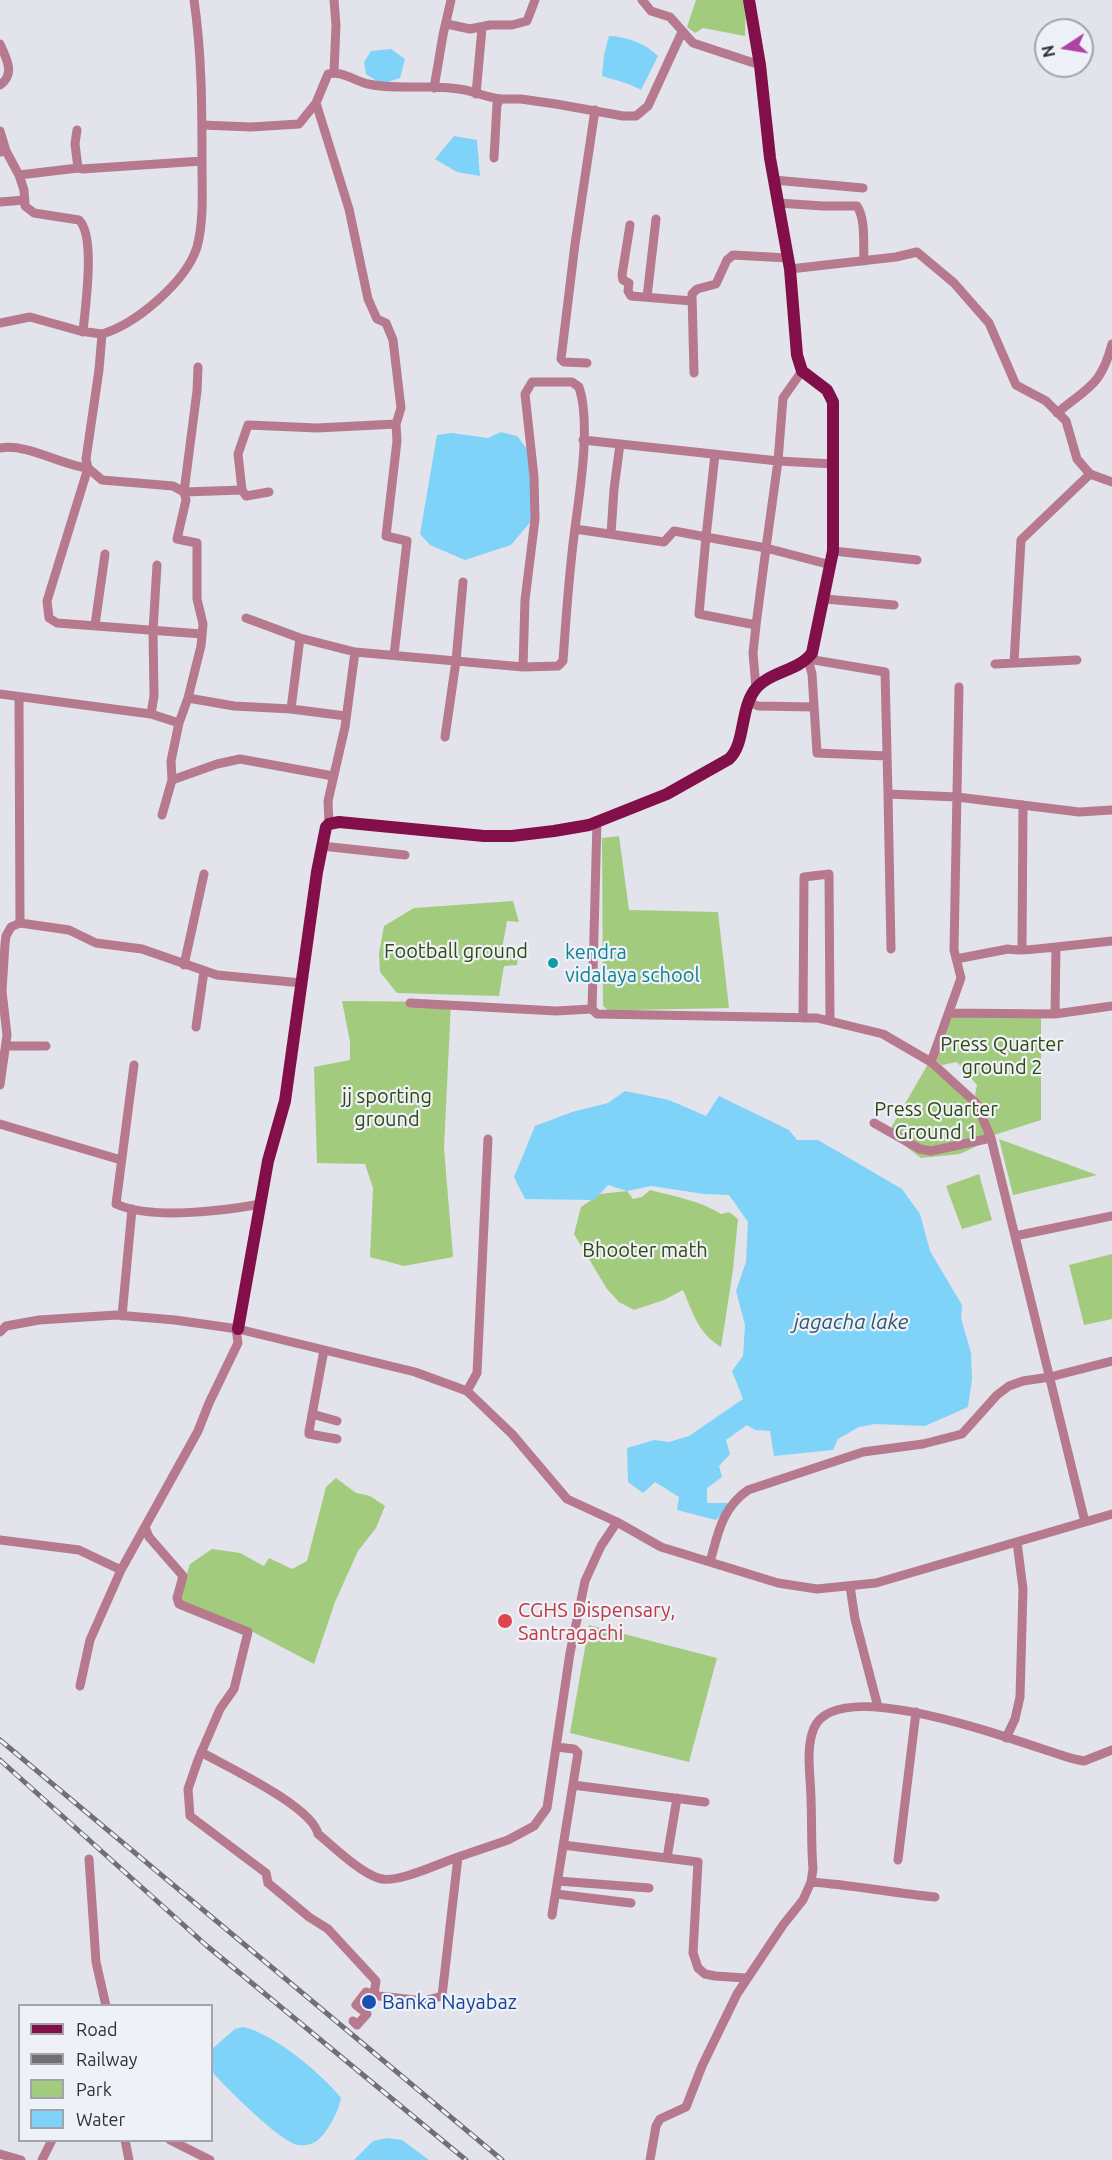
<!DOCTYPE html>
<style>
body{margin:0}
#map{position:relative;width:1112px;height:2160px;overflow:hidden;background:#e2e3eb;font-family:Ubuntu,sans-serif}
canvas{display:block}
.legend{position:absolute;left:18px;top:2004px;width:195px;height:138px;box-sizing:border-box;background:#eff1f8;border:2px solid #a3a4aa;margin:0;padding:8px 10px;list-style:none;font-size:18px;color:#313134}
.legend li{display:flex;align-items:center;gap:12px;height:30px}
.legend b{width:30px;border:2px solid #a3a4aa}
.north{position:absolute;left:1034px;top:18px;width:60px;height:60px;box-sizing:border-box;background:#eff1f8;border:2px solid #a3a4aa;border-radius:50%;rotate:258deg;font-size:16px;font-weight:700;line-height:24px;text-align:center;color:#313134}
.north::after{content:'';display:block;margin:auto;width:21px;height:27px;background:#ac43a5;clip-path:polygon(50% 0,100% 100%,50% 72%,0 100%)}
</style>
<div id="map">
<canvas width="1112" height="2160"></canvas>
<ul class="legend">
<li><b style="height:8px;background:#820f49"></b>Road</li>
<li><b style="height:8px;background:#6f6f74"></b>Railway</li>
<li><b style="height:16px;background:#a3cb7e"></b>Park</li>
<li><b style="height:16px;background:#7fd3f8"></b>Water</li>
</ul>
<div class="north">N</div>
</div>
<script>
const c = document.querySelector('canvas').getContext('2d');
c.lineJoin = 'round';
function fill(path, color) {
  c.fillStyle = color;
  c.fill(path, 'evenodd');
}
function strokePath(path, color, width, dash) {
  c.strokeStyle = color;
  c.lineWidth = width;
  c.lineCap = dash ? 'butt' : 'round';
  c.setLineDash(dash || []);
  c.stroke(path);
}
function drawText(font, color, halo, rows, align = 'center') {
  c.font = font + ' Ubuntu,sans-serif';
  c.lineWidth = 4.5;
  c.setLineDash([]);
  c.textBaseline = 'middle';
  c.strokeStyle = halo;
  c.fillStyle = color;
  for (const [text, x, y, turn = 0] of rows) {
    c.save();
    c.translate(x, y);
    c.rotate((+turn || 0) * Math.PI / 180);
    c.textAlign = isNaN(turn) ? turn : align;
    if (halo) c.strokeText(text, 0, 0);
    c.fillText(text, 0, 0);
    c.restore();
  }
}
fill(new Path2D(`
 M696,0H746L745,36L703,28L695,33L687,27Z
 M619,836L629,910L718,912L729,1008L632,1010L610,1012L603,1006L602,838Z
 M513,901L519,922L507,921L502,949L518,955L517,965L504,966L499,996L397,993L380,972L379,954L384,926L414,908Z
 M342,1001L451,1002L444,1148L453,1257L404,1266L370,1257L373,1188L365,1164L317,1163L314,1067L350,1060V1042Z
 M952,1016L1041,1018V1120L994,1135L975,1095L977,1085L957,1062L942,1065L936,1060Z
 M928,1064L974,1106L988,1141L960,1154L921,1158L888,1133Z
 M999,1139L1097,1175L1013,1195Z
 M979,1174L992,1220L962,1229L946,1186Z
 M650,1190C673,1196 701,1201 721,1214L729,1212L738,1219L733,1270L721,1347C698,1333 693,1313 683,1290L664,1300L634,1310L619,1302L607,1289L574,1234L581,1207L600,1194L627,1191L633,1199L642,1197Z
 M1112,1254V1319L1084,1325L1069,1265Z
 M336,1478L356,1493L370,1496L385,1506L376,1528L358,1551L335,1602L314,1664L234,1622L178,1601L190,1564L212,1549L240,1553L264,1566L269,1558L292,1569L307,1561L326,1487Z
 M589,1625L717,1658L689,1762L570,1733Z`), '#a3cb7e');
fill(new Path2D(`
 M609,36C627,37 645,43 658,56L641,90C629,83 615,80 602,76L604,55Z
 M391,49L405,59L400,78L381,84L366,74L364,62L371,51Z
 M454,136L477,140L480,176L457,172L435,159Z
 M501,432L517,436L528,450L532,479V520L511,545L465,560L430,545L420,534L437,435L451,433L488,438Z
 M625,1091L669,1100L706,1116L719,1096L789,1130L797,1140H818L902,1189L920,1214L930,1251L962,1305L961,1318L971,1353L972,1379L968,1407L925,1426L875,1424L859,1427L838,1439L833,1450L774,1456L770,1431L755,1430L747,1425L726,1440L730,1454L719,1466L722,1477L707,1488V1503H732L716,1520L677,1510L679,1497L655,1482L643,1493L628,1482L627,1448L654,1440L669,1442L689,1436L743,1399L732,1371L743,1356L745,1325L736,1291L746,1262L748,1222L729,1195L704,1194L651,1186L627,1191L608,1185L594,1200L525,1199L514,1177L535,1126L572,1112L608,1103Z
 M243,2027C273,2033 322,2074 341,2098C339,2109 334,2118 328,2128C321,2139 313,2147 298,2145C279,2141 229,2090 214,2074L212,2068V2049L235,2029Z
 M387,2138L402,2140L429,2160H354L373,2141Z`), '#7fd3f8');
strokePath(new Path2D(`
 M194,0C202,55 202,109 202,165C202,191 204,221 197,247C186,282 136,324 102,334L99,370L86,459L88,468L102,480L173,486L184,492L186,500L177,539L197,543V599L203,624L201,646L188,698L234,706L291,709
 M642,0L651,11L670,17L693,43L760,65
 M447,24L470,29L490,25H512L527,21L535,0
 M0,44C6,58 16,74 0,85
 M334,72L336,25L334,0
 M434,88L443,35L451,0
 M476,94L482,28
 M316,103L349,209L368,299L377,319L386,323L393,340L401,408L396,424L397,441L386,536L407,541L394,655
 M202,125L251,127L299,124L316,103L328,74C341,70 355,81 368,84C399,91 433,83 465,90C479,93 485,97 501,99
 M77,130L75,144L78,168
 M0,131L6,151
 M0,152L6,151L19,175L24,190L25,206L34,213L79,220C96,236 85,308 83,332
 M494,158L497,104L501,99H521L556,104L623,116H636L648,106L682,32
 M19,175L78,168L82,169L202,161
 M774,180L863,188
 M0,202L25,200
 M778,203L823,206H857C866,220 863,244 864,261
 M630,225L622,275L623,280L629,283L628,291L631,296L692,301
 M790,269L896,257L917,252L954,283L989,323L1016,385L1046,401L1066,421L1077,459L1090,474L1112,482
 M647,297L656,219
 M0,323L30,317L80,331L102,334
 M587,363L564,362L561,359L575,244L595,110
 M198,367L197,391L184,492L242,490L238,454L248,425L317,428L396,424
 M802,371L783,398L778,461L766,548L831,565
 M694,373L692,294L697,289L716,284L727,260L733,255L788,258
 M1057,413C1088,387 1101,386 1112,344
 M583,440L778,461L834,464
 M0,448C27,443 61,465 88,468L47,601L49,618L57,623L202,634
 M242,490L246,496L269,492
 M575,529L664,542L674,531L706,537L715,454
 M611,534L614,489L620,444
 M706,537L766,548L756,625L699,614Z
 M833,551L917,560
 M825,599L894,605
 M246,618L300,638
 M95,625L105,554
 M355,652L523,667L558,666L563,661C566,617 569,572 575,528C580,490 591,423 579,387L572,382H532L525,394L534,477L535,519L525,600L523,667
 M1014,663L1021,540L1090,474
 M995,664L1077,660
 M756,688L753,653L756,625
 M0,694L151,714L179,723
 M19,698L20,923
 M749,702L758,706L814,707
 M151,714L154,696L153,631L157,565
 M445,737L456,661L463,582
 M887,756L817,753L812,674L808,659L885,672L888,794L957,797L1079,812L1112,810
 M172,780L217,764L240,759L333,776
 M888,794L891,949
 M162,815L172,780L171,761L179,723L188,698
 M597,821L592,1009L597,1014L817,1018L883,1034L931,1062L976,1103L991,1138L1085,1522
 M329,824L328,801L345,727L355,652L300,638L291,709L346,716
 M322,846L405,855
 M1022,948L1023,805
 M956,959L1008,949C1019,952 1043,948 1056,947
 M184,965L204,874
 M410,1003L556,1011L592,1009
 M949,1013L1055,1014L1056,947L1112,941
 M1055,1014L1112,1006
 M803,1018L804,877L829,874L830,1021
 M196,1027L204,971
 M6,1046H46
 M931,1062L961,978L954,950L959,687
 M134,1065L116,1204C151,1220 222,1211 261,1204
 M0,1085L7,1035L2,991L5,944L6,936L11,927L20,923L69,930L96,943L142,949L217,975L302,983
 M874,1123L920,1149L931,1151L991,1138
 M0,1124L121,1160
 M1015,1236L1112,1216
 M122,1316L132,1209
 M0,1332L6,1326L39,1320L116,1315L175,1320L238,1329L415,1372L467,1391L512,1434L567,1499L617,1522
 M324,1350L309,1431V1434L337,1439
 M467,1391L477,1373L488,1139
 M312,1414L337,1421
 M145,1527L149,1537L183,1576L177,1598L179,1604L248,1632L234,1689L220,1709L198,1760L188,1789L190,1816L266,1873L268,1883L309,1917L328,1929L376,1981L374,1994
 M0,1540L79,1550L121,1570L90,1640L80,1686
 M710,1562C718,1533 722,1508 748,1490L863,1452L923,1444L962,1434L997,1395L1009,1386L1023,1381L1050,1377L1112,1361
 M121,1570L198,1431L209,1403L238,1343L236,1328
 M850,1586L855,1619L878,1707
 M1006,1738L1015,1719L1020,1697L1023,1589L1017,1542
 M201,1752C227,1767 312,1806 318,1834C334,1847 358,1871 378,1878C395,1885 440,1863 458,1857
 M573,1785L705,1802
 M563,1845L698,1862L693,1953L698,1968L705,1974L715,1976L746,1978
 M667,1858L677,1798
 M89,1859L96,1962L106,2006
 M898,1860L916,1712
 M558,1881L649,1888
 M811,1882C853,1885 893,1893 935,1897
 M556,1894L631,1903
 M552,1915L578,1753L574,1749L556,1747
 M353,2021L357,2025L367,2014L356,2005L366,1992L379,1996L424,2001L442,1996L458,1857L508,1840L534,1826L547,1808L570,1653L585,1581L601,1546L617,1522L661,1547L778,1583L817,1589L876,1583L1112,1514
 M125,2140L129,2160
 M170,2140L210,2160
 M0,2154L21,2160
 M42,2160L52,2140
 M650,2160L656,2126L660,2119L686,2107L702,2066L737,1994L783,1925L803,1900L811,1882L813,1869C811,1846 812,1824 811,1800C811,1778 805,1749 814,1728C839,1670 1030,1747 1074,1759L1084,1761L1112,1750`), '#b6798e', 9);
strokePath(new Path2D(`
 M238,1329L268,1161L285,1101L317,872L326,827L329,824L339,822L484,836H512L554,831L589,825L667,794L729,759C745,745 740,711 754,691C768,671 798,672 812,653L833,551V402L827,390L802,371L797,355L790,269L770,158L760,65L749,0`), '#820f49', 12);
const rail = new Path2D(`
 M0,1740L502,2160
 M0,1760L207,1946L466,2160`);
strokePath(rail, '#6f6f74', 5);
strokePath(rail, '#eff1f8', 3, [9]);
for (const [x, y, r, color] of [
 [553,963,6,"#0f9aa8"],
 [505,1621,8,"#e0444e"],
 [369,2002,8,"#1a4fb4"]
]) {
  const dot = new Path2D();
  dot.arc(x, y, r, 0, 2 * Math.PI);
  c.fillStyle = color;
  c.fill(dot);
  strokePath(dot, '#eff1f8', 2);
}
drawText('20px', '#304a0e', '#eff1f8', [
 ["Football ground",456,951],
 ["Press Quarter",1002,1044],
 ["ground 2",1002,1067],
 ["jj sporting",387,1096],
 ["ground",387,1119],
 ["Press Quarter",936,1109],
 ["Ground 1",936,1132],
 ["Bhooter math",645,1250]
]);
drawText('20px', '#0d838f', '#eff1f8', [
 ["kendra",565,952],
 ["vidalaya school",565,975]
], 'left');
drawText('20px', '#be3a42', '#eff1f8', [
 ["CGHS Dispensary,",518,1610],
 ["Santragachi",518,1633]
], 'left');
drawText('20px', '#164399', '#eff1f8', [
 ["Banka Nayabaz",382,2002]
], 'left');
drawText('italic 21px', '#2b596d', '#eff1f8', [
 ["jagacha lake",851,1322]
]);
</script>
